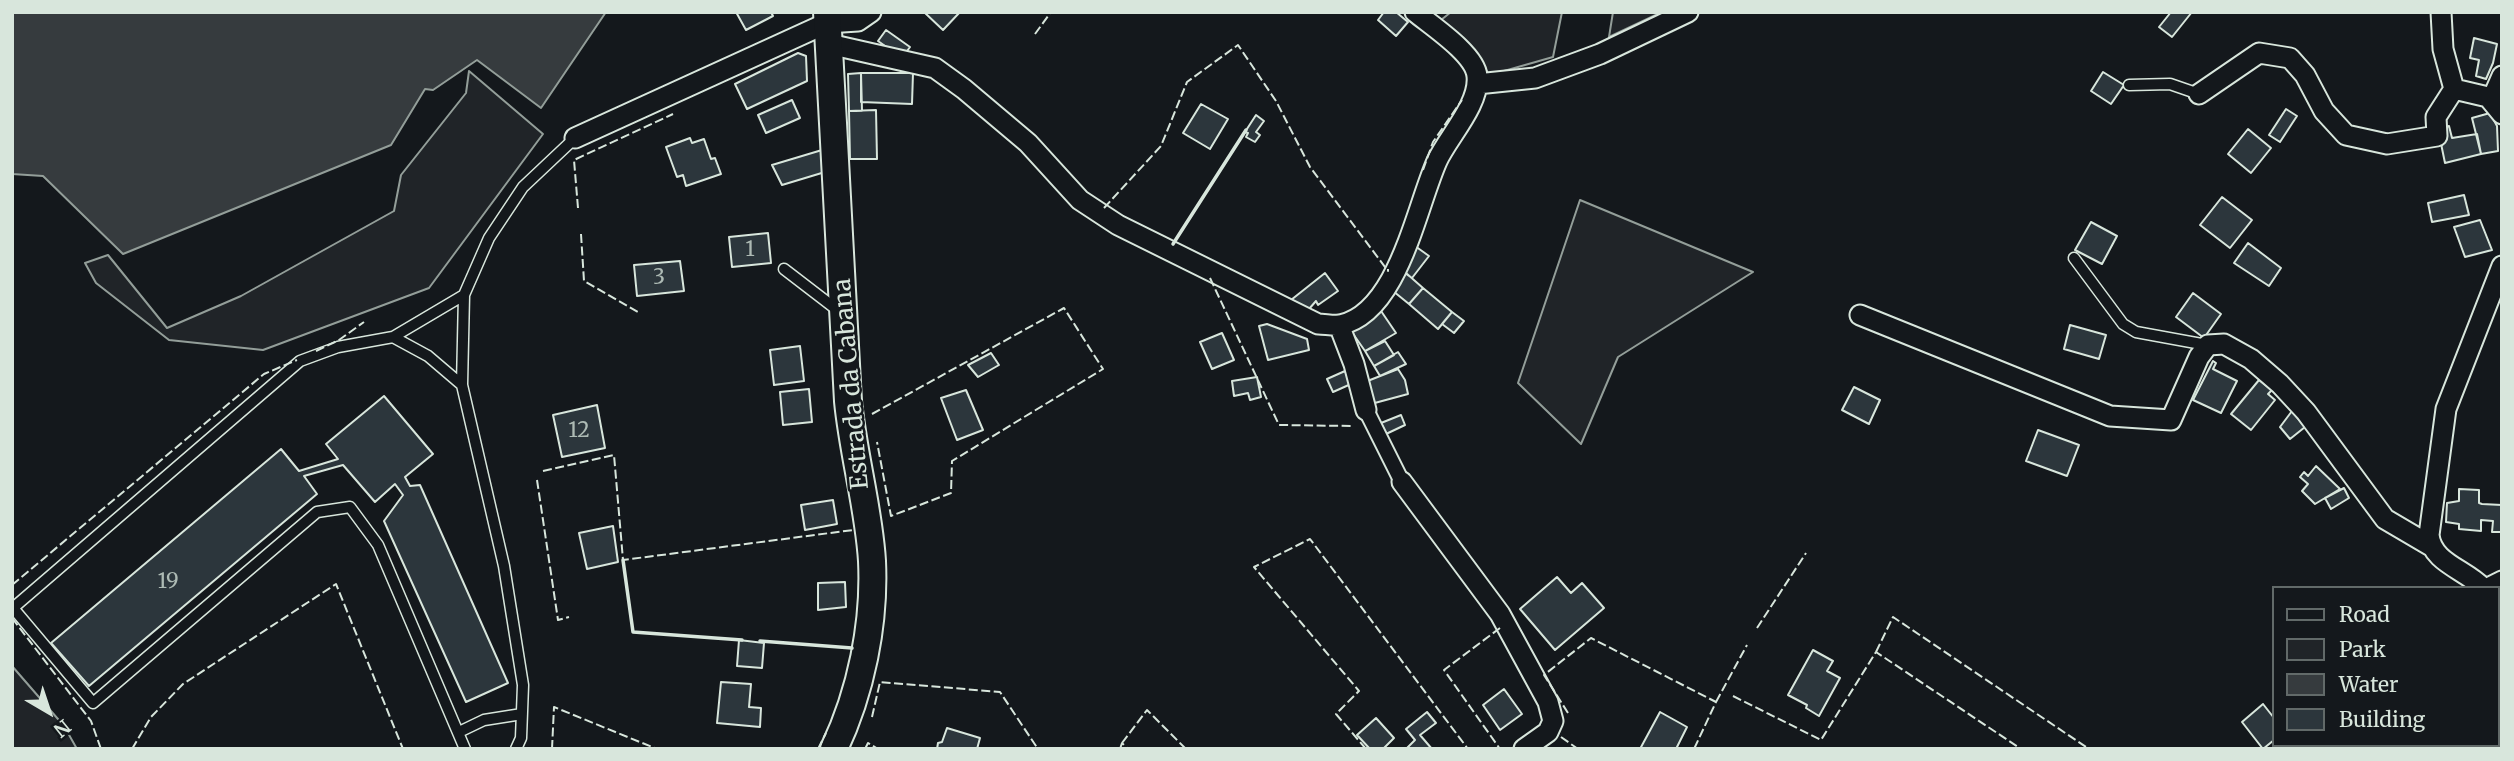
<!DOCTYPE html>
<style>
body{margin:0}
#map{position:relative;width:2514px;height:761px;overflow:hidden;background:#14181c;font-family:Merriweather,serif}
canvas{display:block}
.frame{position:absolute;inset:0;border:14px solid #d8e6dc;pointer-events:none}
.legend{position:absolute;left:2272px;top:586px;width:228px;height:161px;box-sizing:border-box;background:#14181c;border:2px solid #626a69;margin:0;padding:9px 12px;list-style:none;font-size:21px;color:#d8e6dc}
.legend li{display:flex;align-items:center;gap:14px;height:35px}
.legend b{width:35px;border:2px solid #626a69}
.north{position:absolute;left:14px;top:677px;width:70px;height:70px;-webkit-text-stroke:5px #14181c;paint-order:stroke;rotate:141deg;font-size:19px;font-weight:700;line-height:28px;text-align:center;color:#d8e6dc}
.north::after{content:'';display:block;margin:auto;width:24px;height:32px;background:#d8e6dc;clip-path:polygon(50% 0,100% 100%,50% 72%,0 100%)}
</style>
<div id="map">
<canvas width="2514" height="761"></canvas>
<div class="frame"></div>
<ul class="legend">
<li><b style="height:9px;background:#14181c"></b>Road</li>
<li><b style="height:19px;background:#202428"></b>Park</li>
<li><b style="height:19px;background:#363b3e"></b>Water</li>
<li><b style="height:19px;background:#2c363c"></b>Building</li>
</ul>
<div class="north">N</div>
</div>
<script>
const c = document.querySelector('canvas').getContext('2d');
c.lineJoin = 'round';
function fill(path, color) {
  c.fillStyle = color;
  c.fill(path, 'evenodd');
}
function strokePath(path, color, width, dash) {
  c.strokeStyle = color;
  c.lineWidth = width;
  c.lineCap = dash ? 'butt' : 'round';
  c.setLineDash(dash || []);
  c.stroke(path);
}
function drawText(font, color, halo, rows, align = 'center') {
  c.font = font + ' Merriweather,serif';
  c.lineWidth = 5;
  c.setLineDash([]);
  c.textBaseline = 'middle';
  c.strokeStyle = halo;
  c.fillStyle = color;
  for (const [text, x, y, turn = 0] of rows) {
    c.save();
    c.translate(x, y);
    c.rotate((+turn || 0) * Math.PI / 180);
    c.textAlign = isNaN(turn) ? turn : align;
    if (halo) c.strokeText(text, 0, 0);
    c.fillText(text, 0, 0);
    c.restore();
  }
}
const green = new Path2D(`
 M1451,12H1562L1553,57L1490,75L1441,20Z
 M1613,12H1662L1609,37Z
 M469,71L543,134L429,288L263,350L169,340L96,283L85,263L108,255L167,328L241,296L394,211L401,175L466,93Z
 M1580,200L1753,272L1618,357L1581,444L1518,383Z
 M12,666L64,726L77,749H12Z`);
fill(green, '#202428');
strokePath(green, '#939e99', 2);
const water = new Path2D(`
 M12,12H606L541,108L477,60L433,90L425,89L391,145L123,254L43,176L12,174Z`);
fill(water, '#363b3e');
strokePath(water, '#939e99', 2);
const building = new Path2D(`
 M736,12H771L773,16L746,30Z
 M924,12H960L943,30Z
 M1384,12H1396L1408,22L1396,36L1378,20Z
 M2171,12H2192L2172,37L2159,27Z
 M886,30L910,47L902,58L878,41Z
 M2474,38L2497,44L2493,63L2486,79L2476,76L2479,60L2470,58Z
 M798,53L806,56L807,81L747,109L735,84Z
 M2103,72L2124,85L2111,104L2091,91Z
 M861,73L862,111H849L848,74Z
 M861,73H913L912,104L861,102Z
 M792,100L800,118L766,133L758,115Z
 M1201,104L1228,119L1210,149L1183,133Z
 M2286,109L2297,116L2280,142L2269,135Z
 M876,110L877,159H850L849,111Z
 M2490,113L2497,126L2498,151L2481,154L2472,118Z
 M1256,115L1264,121L1256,132L1260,135L1255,142L1246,137L1248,133L1245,132Z
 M2449,126L2452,138L2477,134L2481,154L2445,163L2438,129Z
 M2248,129L2271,148L2251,173L2228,154Z
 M690,138L692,143L704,139L711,159L715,158L721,174L686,186L683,175L677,177L666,147Z
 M822,150L825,172L782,185L772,165Z
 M2464,195L2469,215L2432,222L2428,203Z
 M2222,197L2252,220L2230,248L2200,225Z
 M2480,220L2492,250L2465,257L2454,227Z
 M2091,222L2117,236L2102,264L2075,250Z
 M768,233L771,263L732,267L729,237Z
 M2248,243L2281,268L2269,286L2234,263Z
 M1415,246L1429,256L1412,278L1402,271Z
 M680,261L684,291L637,296L634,265Z
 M1325,273L1338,291L1318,305L1316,301L1309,309L1291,300Z
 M1406,273L1423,288L1409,304L1393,291Z
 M1423,288L1452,312L1438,329L1409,304Z
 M2193,293L2221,314L2204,338L2176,317Z
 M1379,308L1396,333L1365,351L1349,328Z
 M1452,312L1464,321L1454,333L1442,324Z
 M1267,324L1307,339L1309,350L1268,360L1259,326Z
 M2070,325L2106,335L2099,359L2064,349Z
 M1222,333L1234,360L1212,369L1200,342Z
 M1385,341L1394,355L1374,366L1365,351Z
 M800,346L804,381L774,385L770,350Z
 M1398,352L1406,364L1380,376L1374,366Z
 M991,353L999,365L978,377L968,365Z
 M2213,361L2216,363L2213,369L2237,381L2221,413L2193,400Z
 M1398,369L1405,380L1408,394L1371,404L1365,382Z
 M1345,371L1351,384L1333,392L1327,379Z
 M1257,377L1261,397L1250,400L1248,393L1234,396L1232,381Z
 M2259,380L2272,390L2268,394L2275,400L2251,430L2231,414Z
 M1854,387L1880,400L1869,424L1842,410Z
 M809,389L812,422L783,425L780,392Z
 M966,390L983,430L957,440L941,398Z
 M384,396L433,454L405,477L410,486L420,485L508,683L466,702L384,521L403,495L395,484L375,502L343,465L304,476L317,494L89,686L51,643L281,449L299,471L338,459L326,444Z
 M597,405L605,448L562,457L553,415Z
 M2292,411L2305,427L2290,439L2280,427Z
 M1401,415L1405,425L1386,434L1381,423Z
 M2038,430L2079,445L2067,476L2026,461Z
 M2316,466L2340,489L2315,504L2302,491L2308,484L2300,477L2304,472L2308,476Z
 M2344,488L2349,498L2331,509L2325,498Z
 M2459,489L2479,490V503L2482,504L2502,505V532H2492L2493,521L2481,520V531L2459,529V524L2446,522L2447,503L2459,501Z
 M833,500L837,524L805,530L801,505Z
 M613,526L618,562L587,569L579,533Z
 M1557,577L1571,593L1582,583L1604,608L1555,650L1520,609Z
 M845,582L846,607L818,610V583Z
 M739,640L764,643L762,668L737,666Z
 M1813,650L1833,661L1827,671L1840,678L1819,716L1806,708L1807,705L1788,695Z
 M721,682L751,684L749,707L761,708L760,727L717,723Z
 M1504,689L1522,714L1500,730L1483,705Z
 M2263,704L2274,718V740L2263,749L2242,722Z
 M1427,712L1436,723L1420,735L1432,749H1406L1415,740L1406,729Z
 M1660,712L1687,727L1676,749H1640Z
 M1376,718L1394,738L1383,749H1370L1357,735Z
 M947,728L980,738L977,749H937L938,743L942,742Z`);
fill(building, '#2c363c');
strokePath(building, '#d8e6dc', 2);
const service = new Path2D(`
 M2129,85L2170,84L2199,94
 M2074,258L2123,324L2136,332L2207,345
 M784,269L840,312
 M464,295L393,337L338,347L300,361L13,608L93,703L317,512L350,507L378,545L465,749
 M393,337L428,356L462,385
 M459,732L484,720L522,714
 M516,749L521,738L523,685L504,566L462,385L464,295L489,238L523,187L575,138`);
const pedestrian = new Path2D(`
 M1366,410L1402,482`);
const minor = new Path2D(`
 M2441,12L2443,49L2454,89L2488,97L2502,114
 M829,44L935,68L964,89L1028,143L1080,200L1118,225L1318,324C1325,324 1333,326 1340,325C1398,313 1416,208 1437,161C1448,137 1480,104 1477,76C1475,54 1432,26 1415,12
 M1477,84L1535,78L1600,54L1688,12
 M2199,94L2259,53L2290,58L2305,75L2324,111L2346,135L2387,144L2437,136L2436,117L2454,89
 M2498,108L2495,92L2502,76
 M575,138L827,23L858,21L871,12
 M1860,315L2110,416L2171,420L2199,357L2208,345L2224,344L2251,359L2280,384L2306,412L2385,519L2431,546
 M1339,325L1354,364L1366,410
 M1402,482L1500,614L1548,702L1553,721L1548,732L1524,749
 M2483,588C2465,569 2432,563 2429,535L2446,409L2502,266
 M2488,588L2502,581
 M2368,749L2372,745`);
const secondary = new Path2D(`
 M827,12L848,401C853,454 869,509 872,561C875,624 861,692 834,749`);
strokePath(service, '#d8e6dc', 13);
strokePath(pedestrian, '#d8e6dc', 18);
strokePath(minor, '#d8e6dc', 23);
strokePath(secondary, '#d8e6dc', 30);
strokePath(service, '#14181c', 10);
strokePath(pedestrian, '#14181c', 14);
strokePath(minor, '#14181c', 19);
strokePath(secondary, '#14181c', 26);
strokePath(new Path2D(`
 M1035,34L1051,12
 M1423,170L1433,142L1462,100
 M578,208L574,160L673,114
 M1104,208L1161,146L1187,82L1238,45L1276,101L1310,167L1388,271V269
 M581,234L584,281L638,312
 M1210,278L1279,425L1353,426
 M316,351L339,340L364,322
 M872,414L1064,308L1103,369L952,461L951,493L891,516L877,442
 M543,471L614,455L623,560L853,530
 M537,480L558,620L569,617
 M12,585L264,374L297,360
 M12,618L91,721L101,749
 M1500,628L1444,670L1500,749
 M1757,628L1806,553
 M1876,652L1893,617L2089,749
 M1733,696L1821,740L1876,652L2021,749
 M1716,702L1747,645
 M1568,713L1544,675L1591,638L1716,702L1694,749
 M872,717L880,682L1000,692L1038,749
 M1561,737L1578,749
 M1122,743L1147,710L1186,749
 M132,749L151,717L183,684L336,584L403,749
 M552,749L554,707L657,749
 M818,749L826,733
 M865,749L868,743L878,749
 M1120,749L1122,743L1128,749
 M1366,749L1336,714L1359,691L1254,567L1310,539L1468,749`), '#d8e6dc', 2, [9, 3.5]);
strokePath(new Path2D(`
 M1173,244L1246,130
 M623,560L633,632L742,640
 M760,641L852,648`), '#d8e6dc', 3.5);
drawText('21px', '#adbab4', null, [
 ["1",750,250],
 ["3",659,278],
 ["12",579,431],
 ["19",168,582]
]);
drawText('24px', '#d8e6dc', '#14181c', [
 ["Estrada da Cabana",852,384,-95]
]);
</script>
